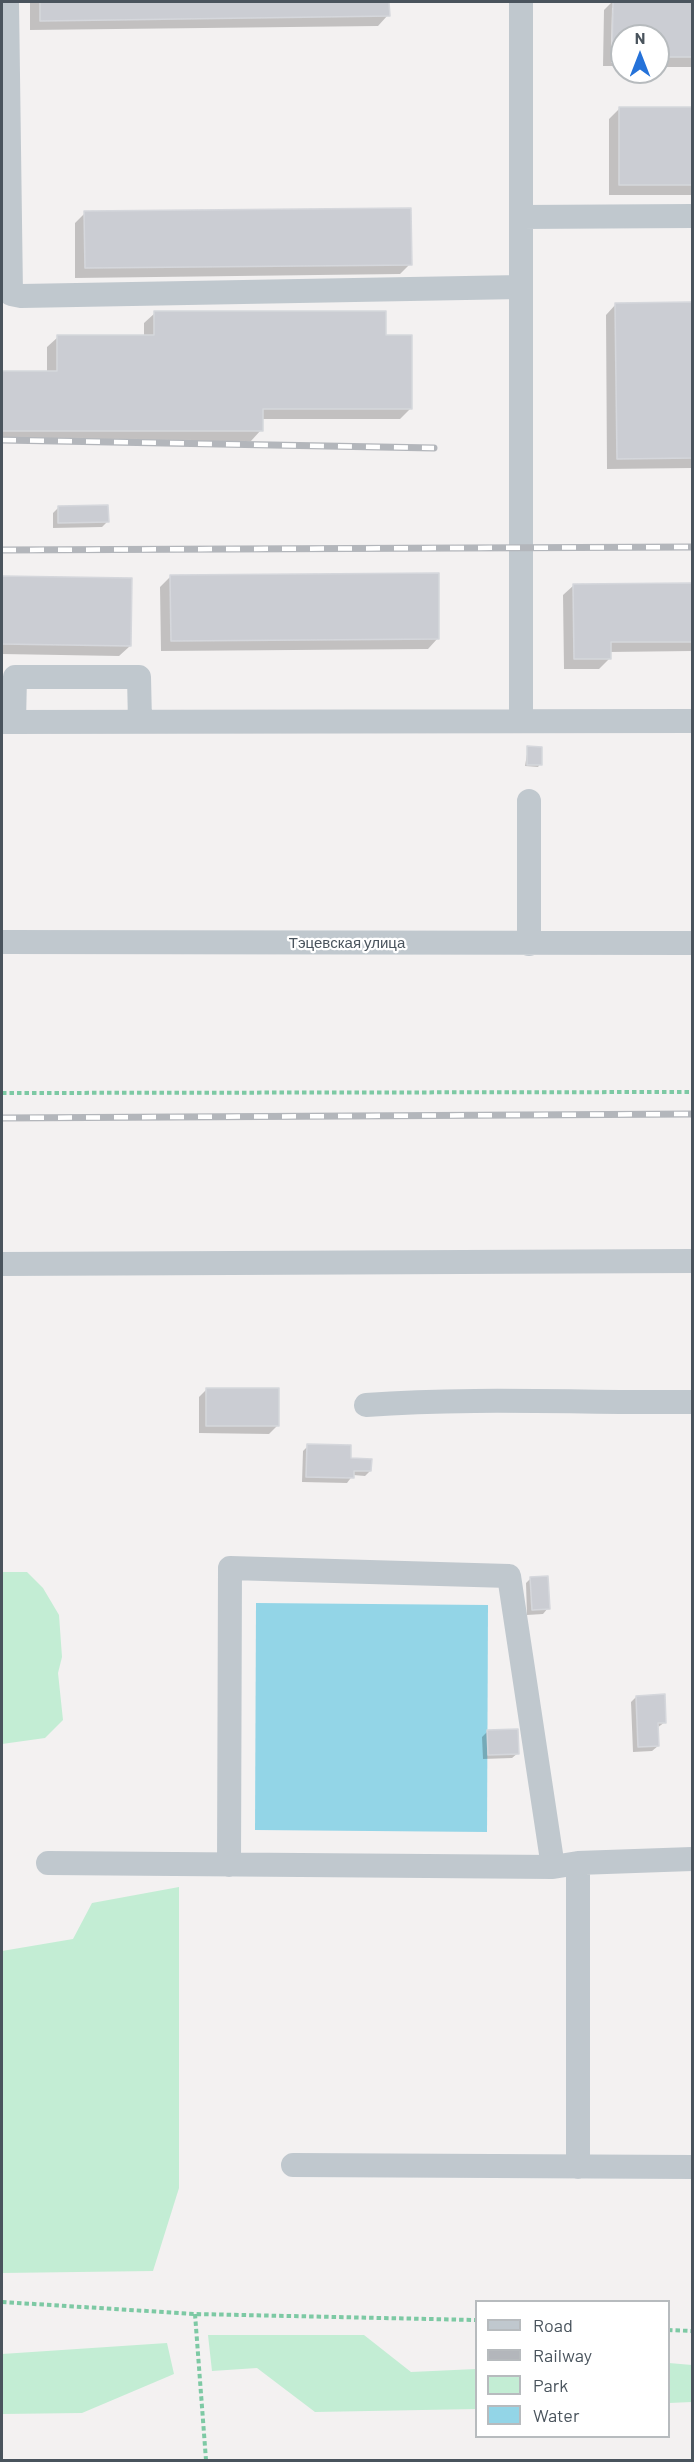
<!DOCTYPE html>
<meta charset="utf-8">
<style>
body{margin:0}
#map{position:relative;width:694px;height:2462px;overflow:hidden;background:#f3f1f1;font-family:Barlow,sans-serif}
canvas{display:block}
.frame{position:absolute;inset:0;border:3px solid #4a545d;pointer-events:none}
.legend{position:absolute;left:475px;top:2300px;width:195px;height:138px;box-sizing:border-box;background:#fff;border:2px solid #b7bbbe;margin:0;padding:8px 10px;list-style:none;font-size:18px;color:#4a545d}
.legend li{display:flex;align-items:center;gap:12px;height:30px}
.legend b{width:30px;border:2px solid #b7bbbe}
.north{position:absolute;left:610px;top:24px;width:60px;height:60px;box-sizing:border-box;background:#fff;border:2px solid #b7bbbe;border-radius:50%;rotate:0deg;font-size:16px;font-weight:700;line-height:24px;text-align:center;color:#4a545d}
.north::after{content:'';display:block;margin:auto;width:21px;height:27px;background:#2572d9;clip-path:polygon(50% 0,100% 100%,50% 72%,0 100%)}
</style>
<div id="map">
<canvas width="694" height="2462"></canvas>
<div class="frame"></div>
<ul class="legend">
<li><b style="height:8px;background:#c0c8ce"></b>Road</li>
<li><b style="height:8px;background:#b3b6bb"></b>Railway</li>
<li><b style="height:16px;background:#c3edd4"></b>Park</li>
<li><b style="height:16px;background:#93d5e7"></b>Water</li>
</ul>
<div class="north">N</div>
</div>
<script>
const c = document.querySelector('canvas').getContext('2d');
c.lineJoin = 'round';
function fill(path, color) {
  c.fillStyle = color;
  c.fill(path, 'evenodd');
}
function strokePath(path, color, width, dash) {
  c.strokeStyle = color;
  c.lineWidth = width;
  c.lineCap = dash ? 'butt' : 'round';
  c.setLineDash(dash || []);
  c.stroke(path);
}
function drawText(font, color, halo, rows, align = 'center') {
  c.font = font + ' Barlow,sans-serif';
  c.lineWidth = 4.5;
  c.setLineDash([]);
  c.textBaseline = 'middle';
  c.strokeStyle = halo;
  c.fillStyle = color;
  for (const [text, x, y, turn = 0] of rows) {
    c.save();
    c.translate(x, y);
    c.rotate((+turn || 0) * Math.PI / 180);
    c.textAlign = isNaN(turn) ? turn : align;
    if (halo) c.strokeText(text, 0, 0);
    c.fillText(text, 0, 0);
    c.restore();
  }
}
fill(new Path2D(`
 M2,1572H27L43,1588L59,1615L62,1657L58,1673L63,1720L45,1738L2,1744Z
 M179,1887V2188L153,2271L2,2273V1951L73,1939L92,1903Z
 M208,2335H364L411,2372L476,2369V2409L315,2412L257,2368L212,2371Z
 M167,2343L174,2374L82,2413L2,2414V2354Z
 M669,2363L692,2365V2402L669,2403Z`), '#c3edd4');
fill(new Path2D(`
 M256,1603L488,1605L487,1832L255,1830Z`), '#93d5e7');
fill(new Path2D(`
 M30,2H388V15L378,26L30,30Z
 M612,2H692V67H658V36H622V66H603L604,10ZM612,8H615L614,63H611Z
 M619,109H692V195H609V119Z
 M85,213L410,264L400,274L75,278V223Z
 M616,304H692V468L607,469L606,315Z
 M155,313L385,336L411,408L400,419H261V430L251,441H2V373L47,372V347L58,337H144V323Z
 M58,508L107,522L102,527L53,528V513Z
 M171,576L438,638L428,649L161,651L160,587Z
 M2,578L131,580L130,646L119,656L2,654Z
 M574,585H692V651L609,652V659L599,669H564L563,595Z
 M528,748L540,764L538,767L525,766Z
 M207,1389L277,1426L269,1434L199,1433V1397Z
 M308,1446L349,1460L370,1471L365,1476L353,1475L347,1483L302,1482L303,1451Z
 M531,1578L548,1608L543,1614L527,1615L526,1583Z
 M636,1697L665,1722L657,1728L658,1746L652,1751L633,1752L631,1702Z
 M487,1732L518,1753L512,1758L483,1759L482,1737Z`), '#0003');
const building = new Path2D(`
 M40,2H389L390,16L40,21Z
 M613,2H692V57H658V36H622V56H612Z
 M619,107H692V185H619Z
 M411,208L412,265L85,268L84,211Z
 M692,302V458L617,459L615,303Z
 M154,311H386V335H412V409H263V431H2V371H57V335H154Z
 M108,505L109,522L58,523V506Z
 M439,573V639L171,641L170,575Z
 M2,576L132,578L131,646L2,644Z
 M692,583V642H611V659H574L573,584Z
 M527,746L542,747V765H527Z
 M206,1388H279V1426H206Z
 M307,1444L351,1445V1458L372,1459L371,1471H354V1478L306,1477Z
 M548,1576L550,1609L532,1610L530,1577Z
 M665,1694L666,1723H658L659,1746L638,1747L636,1696Z
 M518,1729L519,1754L488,1755L487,1730Z`);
fill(building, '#cbcdd3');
strokePath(building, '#d5d7dc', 1.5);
strokePath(new Path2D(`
 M2,1093L692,1092
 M2,2302L195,2314L476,2320
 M195,2314L206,2460
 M668,2330L692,2331`), '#7dc9a4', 4, [4.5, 3]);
strokePath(new Path2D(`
 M7,2L11,294L21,296L521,287
 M521,217L692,216
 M521,721V2
 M2,722L692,721
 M14,722L15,677H139L140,722
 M529,801V944
 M2,942L692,943
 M2,1264L692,1261
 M366,1405C475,1397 583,1403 692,1402
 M48,1863L553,1867L578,1863L692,1859
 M578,1863V2167
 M229,1865L230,1568L509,1576L553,1867
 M293,2165L692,2167`), '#c0c8ce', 24);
const rail = new Path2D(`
 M2,440L434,448
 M2,550L692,547
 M2,1118L692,1114`);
strokePath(rail, '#b3b6bb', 7);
strokePath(rail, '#fff', 4.5, [14]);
drawText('15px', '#4a545d', '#fff', [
 ["Тэцевская улица",347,943]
]);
</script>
